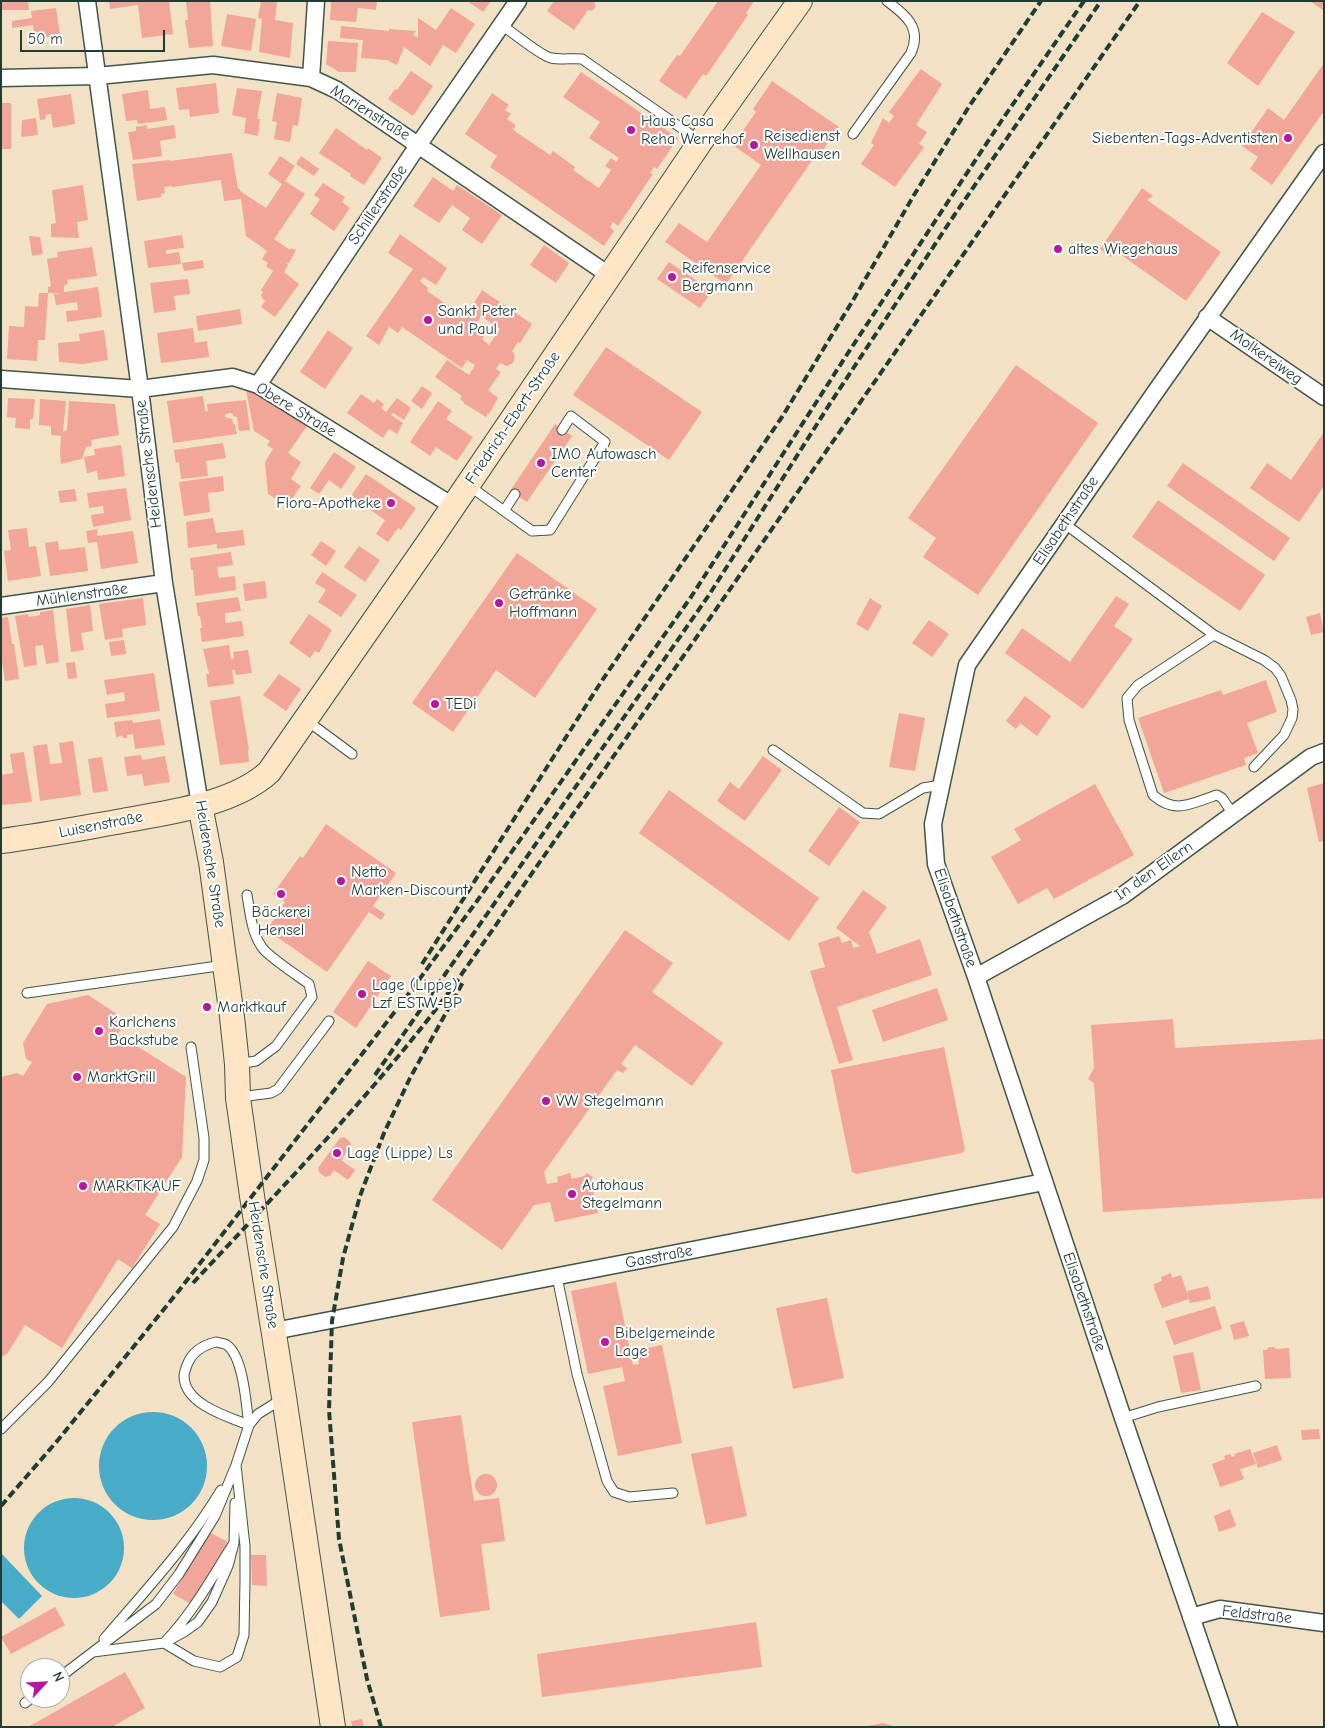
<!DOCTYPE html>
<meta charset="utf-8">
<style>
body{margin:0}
#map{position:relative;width:1325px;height:1728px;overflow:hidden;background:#f2e1c5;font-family:"Comic Neue",sans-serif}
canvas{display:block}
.frame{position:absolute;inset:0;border:2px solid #1f3d34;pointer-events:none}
.north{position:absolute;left:20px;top:1658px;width:50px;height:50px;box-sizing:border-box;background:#fff;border:1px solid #a5b1ae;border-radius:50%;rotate:65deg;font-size:14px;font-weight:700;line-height:20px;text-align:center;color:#1f3d34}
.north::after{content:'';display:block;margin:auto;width:18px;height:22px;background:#b5179e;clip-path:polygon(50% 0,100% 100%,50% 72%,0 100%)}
.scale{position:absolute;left:20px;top:30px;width:145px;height:22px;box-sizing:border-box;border:2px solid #1f3d34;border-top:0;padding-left:6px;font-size:15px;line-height:18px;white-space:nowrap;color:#1f3d34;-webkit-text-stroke:4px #fff;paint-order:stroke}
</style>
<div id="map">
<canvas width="1325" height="1728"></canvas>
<div class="frame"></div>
<div class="north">N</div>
<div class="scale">50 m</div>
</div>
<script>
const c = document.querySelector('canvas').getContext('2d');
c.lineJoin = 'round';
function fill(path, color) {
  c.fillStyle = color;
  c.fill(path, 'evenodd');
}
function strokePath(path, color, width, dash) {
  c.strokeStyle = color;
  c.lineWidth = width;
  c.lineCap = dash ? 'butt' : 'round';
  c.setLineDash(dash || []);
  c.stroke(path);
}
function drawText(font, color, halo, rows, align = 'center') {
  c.font = font + ' "Comic Neue",sans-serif';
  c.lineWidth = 4;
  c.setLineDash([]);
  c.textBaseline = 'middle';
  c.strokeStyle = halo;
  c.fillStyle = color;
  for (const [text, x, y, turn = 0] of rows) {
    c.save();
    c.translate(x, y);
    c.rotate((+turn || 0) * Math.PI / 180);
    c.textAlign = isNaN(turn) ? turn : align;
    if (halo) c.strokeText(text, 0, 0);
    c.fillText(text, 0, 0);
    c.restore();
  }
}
fill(new Path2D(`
 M99 1466a54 54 0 1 1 108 0a54 54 0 1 1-108 0Z
 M24 1548a50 50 0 1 1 100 0a50 50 0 1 1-100 0Z
 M1,1553L42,1596L19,1619L1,1601Z`), '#48abc8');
fill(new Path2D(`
 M1,1H28L29,10H1Z
 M109,1H169L173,34L142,38L138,5L110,9Z
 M186,1H210L213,46L189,48L185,20H188Z
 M261,1H277L275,20L293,23L290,58L259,52L262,19L258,18Z
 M331,1H377L376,10L358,8L356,22L330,20Z
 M467,1H491L483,12Z
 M554,1H594L596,6L592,11L588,10L574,30L547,11Z
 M718,1H754L746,13L748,15L713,66L706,76L703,74L686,99L659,81L677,55L680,56Z
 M1310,1H1324V11Z
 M56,8L60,35L35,39L33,25L12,28V21L32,18L31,11Z
 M451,8L475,24L456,53L443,45L430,66L404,47L397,65L387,60L361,58L363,40L340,38L341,26L389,31V29L416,31L413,35L418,38V18L436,30Z
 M1262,12L1295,32L1258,86L1227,63Z
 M227,14L256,19L251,51L221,46Z
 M328,41L358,43L356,72H339L326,64Z
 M1324,63V111L1272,185L1250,169L1258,157L1242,146L1268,108L1284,120Z
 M921,69L942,84L916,125L927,132L919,144L924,147L895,187L861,164L874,145L871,143L883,118L889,123L894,116L889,112Z
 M411,71L433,86L413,116L388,99L395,89L397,90Z
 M581,72L678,138L657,169L654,167L650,173L653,174L618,226L613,222L610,227L614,231L604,246L490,167L497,156L465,134L492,93L509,105L505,110L511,114L507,119L516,125L513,130L550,155L553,151L575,167L573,170L599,188L611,170L605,166L611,158L616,162L619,158L589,138L600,122L563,97Z
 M772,81L839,127L822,151L820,149L726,284L665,242L679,223L707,242L761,165L733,145L756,112L753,109Z
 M216,83L219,113L190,117L189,109L179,110L176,88Z
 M237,88L262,91L257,119H260L258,136L244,133L246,118L232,115Z
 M148,90L150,109L165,107L167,120L138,124L137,120L126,121L122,94Z
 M277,93L302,98L298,126L293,125L290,142L274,139L277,122L272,121Z
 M71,94L75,124L53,128L51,114L45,115L46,119L40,120L37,99Z
 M1,103H11V149H1Z
 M36,118L38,135L21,137L22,120Z
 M147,125V129L174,125L176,138L160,141L162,156L133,160L128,132L136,131V127Z
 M336,128L367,150L368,148L382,158L364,185L350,176L351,174L319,153Z
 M232,153L238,189H240V191L266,208L282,184L268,174L280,156L295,166L285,181L305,194L274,239L290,250L291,248L296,250L289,263H287L288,265L284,272L299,284L275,317L261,307L265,301L262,298L261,295L263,292L261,290L273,271L266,266L268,263L262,259L267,251L246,236L241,199L224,201L221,180L172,187V186L164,187L165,193L161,194V197L137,201L132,164L170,160V161Z
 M301,156L319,169L314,176L296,164Z
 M433,177L453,191L457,185L502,215L482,244L462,230L470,218L452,205L439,223L413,206Z
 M323,183L345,197L342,202L350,208L334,231L310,214L320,199L314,195Z
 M83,185L88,220L77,222L79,238L51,237V224L56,223L52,190Z
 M1142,188L1153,196L1147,200L1221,252L1186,301L1113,249L1111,257L1100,249Z
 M400,234L447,268L436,285L423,277L420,281L428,288L427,291L465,317L482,290L532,324L520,343L518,342L512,351L515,356L513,363L507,366L500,363L496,369L501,372L488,390L498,398L489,414L488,413L486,417L463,403L464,402L460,399L462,396L435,377L447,360L469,375L475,365L473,364L467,360L462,368L402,327L398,333L389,327L379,345L366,336L413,269L388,253ZM481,316L500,329L489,345L482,339L487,332L476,324Z
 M182,235L184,248L166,250V254L179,252L181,264L148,268L144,241Z
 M29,236L40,237L43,254L32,256Z
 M1058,244L1063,246L1058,254L1054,251Z
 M544,245L569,263L556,283L530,265Z
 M92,247L97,276L67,280L68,284L64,285V292L98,287L102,317L67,322L66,311L78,310L77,302L56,305L54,294L60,293H48L45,340H38L37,361L7,359L9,326L24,327L25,306L38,307L39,293H48V287L51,286L47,259L58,257L57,252Z
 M203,260L204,268L184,271L182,263Z
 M669,262L712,291L700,308L657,279Z
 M188,279L190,294L174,296L176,310L154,313L150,283Z
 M240,309L242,324L198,331L196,316Z
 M193,328L195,343L207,341L209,357L161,363L157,333Z
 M104,330L108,360L83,364L59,362L58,343L80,341L79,334Z
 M328,330L353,348L325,389L300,372Z
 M606,347L702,412L669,460L573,395Z
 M1016,365L1098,423L978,595L923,557L936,538L908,518Z
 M422,386L432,393L422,409L411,401Z
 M253,389L307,426L288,453L301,462L291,479L301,486L287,506L268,494L265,462L273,449L267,445L270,441L254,431L246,390Z
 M361,394L374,403L377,399L384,404L381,408L386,412L397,398L411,408L404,420L393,413L391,415L403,423L397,434L389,429L383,438L347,413Z
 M203,396L205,411H208L207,404L246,400L250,430L239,431L237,417L233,416L232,413L225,414V417L232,419L233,424H235L237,434L173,443L167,401Z
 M8,398L35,399L33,419H30V429L15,428L16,418L7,417Z
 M40,399L66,401L63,432L67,430L69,401L115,404L119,435L91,440L92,446L86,447L82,459L61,464L60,452L61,436L51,435V426L39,425Z
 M438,401L452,411L446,419L473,437L457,461L436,447L430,456L410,442Z
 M555,424L572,436L527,502L510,491Z
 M1324,432V486L1299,522L1250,488L1267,463L1291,480Z
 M223,443L226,458L206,461L208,476L181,479L179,462L176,463L174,450Z
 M121,445L125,476L98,480L97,471L87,473L84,457L95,455L94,449Z
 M334,452L356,467L341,489L329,480L319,494L310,488Z
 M1183,463L1290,538L1274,561L1167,486Z
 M366,474L416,508L401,530L398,528L388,542L376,534L385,520L351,496Z
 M223,476L224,491L208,493L210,512L184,516L179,482Z
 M126,488L131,520L93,527L91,515L104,513L103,506L89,508L87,493Z
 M75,489L77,501L60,503L58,491Z
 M1158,500L1265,575L1240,611L1132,537Z
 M213,518L216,533L243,530L245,545L217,549V544L188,548L186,522Z
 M27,528L29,547L36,546L41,576L8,581L4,551L11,550L8,530Z
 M97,529V536L133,531L138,563L101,569L97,542L88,543L86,531Z
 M58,541L59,550L85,547L88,571L50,576L45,543Z
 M321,541L336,551L326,566L311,555Z
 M359,546L380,560L365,582L344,567Z
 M231,552L233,565L217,567L219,578L235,576L236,590L195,596L193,570H191L190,558Z
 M517,553L597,609L535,698L496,670L453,732L412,703Z
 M322,572L357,595L341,617L318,602L326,590L315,583Z
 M265,581L267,598L245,601L243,584Z
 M1116,596L1129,604L1114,626L1133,639L1083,709L1005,653L1022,628L1070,662Z
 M238,597L241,611L225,613V619L226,623L242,621L244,636L202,642L200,628H202L200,616H198L196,603Z
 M143,598L146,625L122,629L123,637L105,640L99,604Z
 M870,598L882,606L868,631L856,624Z
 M90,605L93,631L81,633L84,650L71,652L66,609Z
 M53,610L59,662L46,664L43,645L35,646L37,665L24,667L15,616L28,614L29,617L40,615V612Z
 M1320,613L1324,632L1311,635L1306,617Z
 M309,614L332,630L319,653L315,651L310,658L289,643Z
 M8,617L12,644H14L19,679L5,681L1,655V618Z
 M929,620L949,634L932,657L912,643Z
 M124,640L126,654L111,656L109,642Z
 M229,645L231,659L234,658L233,652L248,650L252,673L236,675L235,670H232L234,684L208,687L206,674H209L203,649Z
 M75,662L77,678L68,679L66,663Z
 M154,673L160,711L107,718L105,704L125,701L124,692L107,695L104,680Z
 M279,674L301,689L286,711L263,695Z
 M1266,680L1277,712L1247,723L1258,753L1244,758L1246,765L1164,793L1138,718L1221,690L1223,695Z
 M240,696L249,750H248L249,762L220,765L210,701Z
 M1025,696L1051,716L1037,736L1020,723L1016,729L1006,721Z
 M899,713L925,718L915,771L889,767Z
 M160,719L165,745L135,749L133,734L127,735V738H123L122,736L116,737L114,722L132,720L133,723Z
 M73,741L81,795L40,801L33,746L47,744L50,764L62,763L59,743Z
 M24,752L32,802L1,805V775L13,773L10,754Z
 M141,755L142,760L165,756L170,782L144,786L142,774L127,776L124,757Z
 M763,756L782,770L745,821L717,801L730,782L739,789Z
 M102,757L108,791L93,793L88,759Z
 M1324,783V841L1319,842L1307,788Z
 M1095,784L1134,855L1054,899L1047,888L1018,904L991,857L1021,840L1014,829Z
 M669,790L819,898L789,941L639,833Z
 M839,807L860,822L829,866L808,851Z
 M326,824L396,873L373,906L385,914L381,920L369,912L327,972L267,930L285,902L273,894L300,856L303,858Z
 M863,890L887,907L869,932L877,954L920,939L932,975L837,1007L853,1060L839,1064L810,971L825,967L818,943L839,936L842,943L851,940L853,948L860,946L836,928Z
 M625,930L673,963L652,992L723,1043L692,1086L635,1045L621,1064L627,1068L623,1073L617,1070L544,1172L547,1184L558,1182L557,1177L570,1173L572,1179L584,1176L587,1173L593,1177L591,1181L598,1213L555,1222L550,1202L534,1205L502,1250L432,1200Z
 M368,961L391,976L356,1028L333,1012Z
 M937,988L948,1020L883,1042L872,1010Z
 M88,995L117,1014L121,1029L118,1034L186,1077L182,1157L145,1215L160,1224L132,1268L118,1259L62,1348L25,1325L7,1354H5L1,1359V1077L17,1073L23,1076L32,1062L26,1059L23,1043L47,1004Z
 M1173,1019L1175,1048L1324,1039V1198L1103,1212L1094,1083L1088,1079L1094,1068L1091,1025Z
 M944,1047L965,1149L962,1153L856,1174L852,1172L831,1070Z
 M344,1137L350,1142L351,1146L341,1160L355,1170L348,1180L334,1170L330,1176L325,1177L319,1172L318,1168L340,1138Z
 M1171,1273L1172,1278L1181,1275L1189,1299L1162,1308L1154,1288V1284L1162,1281L1161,1277Z
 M616,1282L633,1365L639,1364L637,1350L662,1345L682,1443L618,1456L603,1386L625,1381L622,1367L588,1374L571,1291Z
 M1208,1286L1211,1299L1190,1303L1187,1291Z
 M827,1298L844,1378L793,1389L776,1308Z
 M1215,1306L1222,1329L1174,1345L1165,1321Z
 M1244,1321L1249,1336L1234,1340L1230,1325Z
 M1269,1347H1274L1276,1349L1289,1348L1291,1378L1265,1379L1263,1350H1266Z
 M1193,1352L1201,1390L1181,1393L1173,1356Z
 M461,1415L474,1501L499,1498L505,1541L481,1544L490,1610L440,1617L412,1422Z
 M1319,1429L1320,1439L1302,1440L1301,1430Z
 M1277,1445L1282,1460L1258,1468L1253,1453Z
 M732,1446L747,1516L706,1525L691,1454Z
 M1250,1449L1256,1464L1240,1469L1244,1479L1220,1487L1212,1464L1225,1459L1224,1456L1230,1454L1232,1457L1235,1456L1234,1454Z
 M475 1485a11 11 0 1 1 22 0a11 11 0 1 1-22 0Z
 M1230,1509L1236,1526L1219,1532L1214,1516Z
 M209,1532L228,1542L191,1604L173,1594Z
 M251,1555H266L267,1586L252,1585Z
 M55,1607L65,1625L11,1654L1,1637Z
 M756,1622L762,1667L542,1697L537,1654Z
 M125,1672L145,1708L112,1727H28Z
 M362,1719L364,1727H352L351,1721Z
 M883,1723L897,1727H867V1726Z`), '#f2a599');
const service = new Path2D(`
 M501,25C513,32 539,55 551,58C561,60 572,58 582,59L700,141
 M853,134L911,53C922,28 906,15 887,1
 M468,485L532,531L550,530L605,442L571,416L562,430
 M504,511L515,494
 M1065,524L1214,635L1264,660L1275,668L1281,676L1291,700L1293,709L1292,718L1284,735L1254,767
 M1214,635L1138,685L1127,698L1129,720L1153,795C1176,815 1191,803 1217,795L1222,798L1233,814
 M306,720L352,754
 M773,750L863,813L879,814L923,788L941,785
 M27,993L225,965
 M237,1064L256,1061L276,1046L312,997L309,984C295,974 278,963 265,951C252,937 250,913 247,895
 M240,1097L271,1093L278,1089L329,1021
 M557,1277L577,1374L607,1481L614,1492L629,1497L673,1493
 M216,1342C219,1343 224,1343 227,1345C244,1358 246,1405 249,1425C228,1417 184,1404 184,1376C184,1373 186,1368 187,1365C192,1352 203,1345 216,1342Z
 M1123,1418L1158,1407L1256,1386
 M1,1429L48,1382L173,1227L197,1181L204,1160V1138L191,1047
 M234,1543C212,1577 193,1613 164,1643L194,1661L220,1667L237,1657L244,1635L245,1580V1546L236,1465
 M104,1639C145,1591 189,1544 221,1490
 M93,1652L164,1643L184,1632L198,1622L212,1602L228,1566L234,1543L235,1503
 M60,1677L156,1604L179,1574L215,1516L236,1465L249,1425L258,1414L282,1399
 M25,1703L31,1698`);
const minor = new Path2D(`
 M87,1L140,389L164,583L200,805
 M1,78L97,76L213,65L311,78L337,90L609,275
 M311,78L316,1
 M1207,317L1324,397
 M1,379L140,389L233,377L258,385L453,506
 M258,385L419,144L518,1
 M1,606L164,583
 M976,977L1122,896L1311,757L1324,752
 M274,1331L1044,1182
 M1191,1617L1220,1609L1324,1623
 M1229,1727L1123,1418L976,977L936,864L933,824L967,665L1154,394L1324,153`);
const secondary = new Path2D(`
 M200,805L211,862L232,1017L237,1064L238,1098L252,1196L284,1397L333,1727
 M1,841C42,836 82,828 122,821C169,812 233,805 269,772L431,539L707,132L800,1`);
strokePath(service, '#3f564a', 11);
strokePath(minor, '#3f564a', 19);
strokePath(secondary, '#3f564a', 26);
strokePath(service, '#fff', 9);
strokePath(minor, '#fff', 16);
strokePath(secondary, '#fde5c5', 24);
strokePath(new Path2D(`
 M422,964L601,682L782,417L852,302L914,195L970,105L1041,1
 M375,1075L709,595L831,402L951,220L1101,1
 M193,1283C282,1187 374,1093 452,988L1140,1
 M1,1506L58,1440L177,1293L407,996L477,901L691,597L846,356L1002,120L1084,1
 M381,1727L367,1679L339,1539L329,1410L332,1321L343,1258L360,1196L384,1133L410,1078L463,982`), '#1f3d34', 4, [8, 4]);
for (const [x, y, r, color] of [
 [631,130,5,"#b5179e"],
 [1288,138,5,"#b5179e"],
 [754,145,5,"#b5179e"],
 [1058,249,5,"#b5179e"],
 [672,277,5,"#b5179e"],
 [428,320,5,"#b5179e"],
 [541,463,5,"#b5179e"],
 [391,503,5,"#b5179e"],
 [499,603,5,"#b5179e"],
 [435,704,5,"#b5179e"],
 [341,881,5,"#b5179e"],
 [281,894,5,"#b5179e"],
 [362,994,5,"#b5179e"],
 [207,1007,5,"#b5179e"],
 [99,1031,5,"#b5179e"],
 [77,1077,5,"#b5179e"],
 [546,1101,5,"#b5179e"],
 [337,1153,5,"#b5179e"],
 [83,1186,5,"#b5179e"],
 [572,1194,5,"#b5179e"],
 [605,1342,5,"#b5179e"]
]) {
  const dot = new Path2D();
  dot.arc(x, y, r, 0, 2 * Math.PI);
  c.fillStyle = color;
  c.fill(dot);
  strokePath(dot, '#fff', 2);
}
drawText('16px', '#1f3d34', '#fff', [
 ["Marienstraße",370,113,32],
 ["Schillerstraße",378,205,-56],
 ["Molkereiweg",1266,357,35],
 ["Obere Straße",296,410,31],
 ["Friedrich-Ebert-Straße",513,418,-56],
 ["Heidensche Straße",149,464,-97],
 ["Elisabethstraße",1066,521,-56],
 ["Mühlenstraße",82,595,-8],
 ["Luisenstraße",101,825,-11],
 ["Heidensche Straße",210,864,81],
 ["In den Ellern",1154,871,-35],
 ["Elisabethstraße",955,918,71],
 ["Gasstraße",659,1257,-11],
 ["Heidensche Straße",263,1265,81],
 ["Elisabethstraße",1084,1302,71],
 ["Feldstraße",1257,1615,6]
]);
drawText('16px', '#1f3d34', '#fff', [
 ["Haus Casa",641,121],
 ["Reha Werrehof",641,139],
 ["Reisedienst",764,136],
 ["Wellhausen",764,154],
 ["Siebenten-Tags-Adventisten",1278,138,"right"],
 ["altes Wiegehaus",1068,249],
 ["Reifenservice",682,268],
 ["Bergmann",682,286],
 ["Sankt Peter",438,311],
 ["und Paul",438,329],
 ["IMO Autowasch",551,454],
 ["Center",551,472],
 ["Flora-Apotheke",381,503,"right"],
 ["Getränke",509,594],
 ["Hoffmann",509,612],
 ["TEDi",445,704],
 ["Netto",351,872],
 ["Marken-Discount",351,890],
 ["Bäckerei",281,912,"center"],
 ["Hensel",281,930,"center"],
 ["Lage (Lippe)",372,985],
 ["Lzf ESTW-BP",372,1003],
 ["Marktkauf",217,1007],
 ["Karlchens",109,1022],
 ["Backstube",109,1040],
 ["MarktGrill",87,1077],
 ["VW Stegelmann",556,1101],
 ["Lage (Lippe) Ls",347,1153],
 ["Autohaus",582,1185],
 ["Stegelmann",582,1203],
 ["MARKTKAUF",93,1186],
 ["Bibelgemeinde",615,1333],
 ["Lage",615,1351]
], 'left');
</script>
